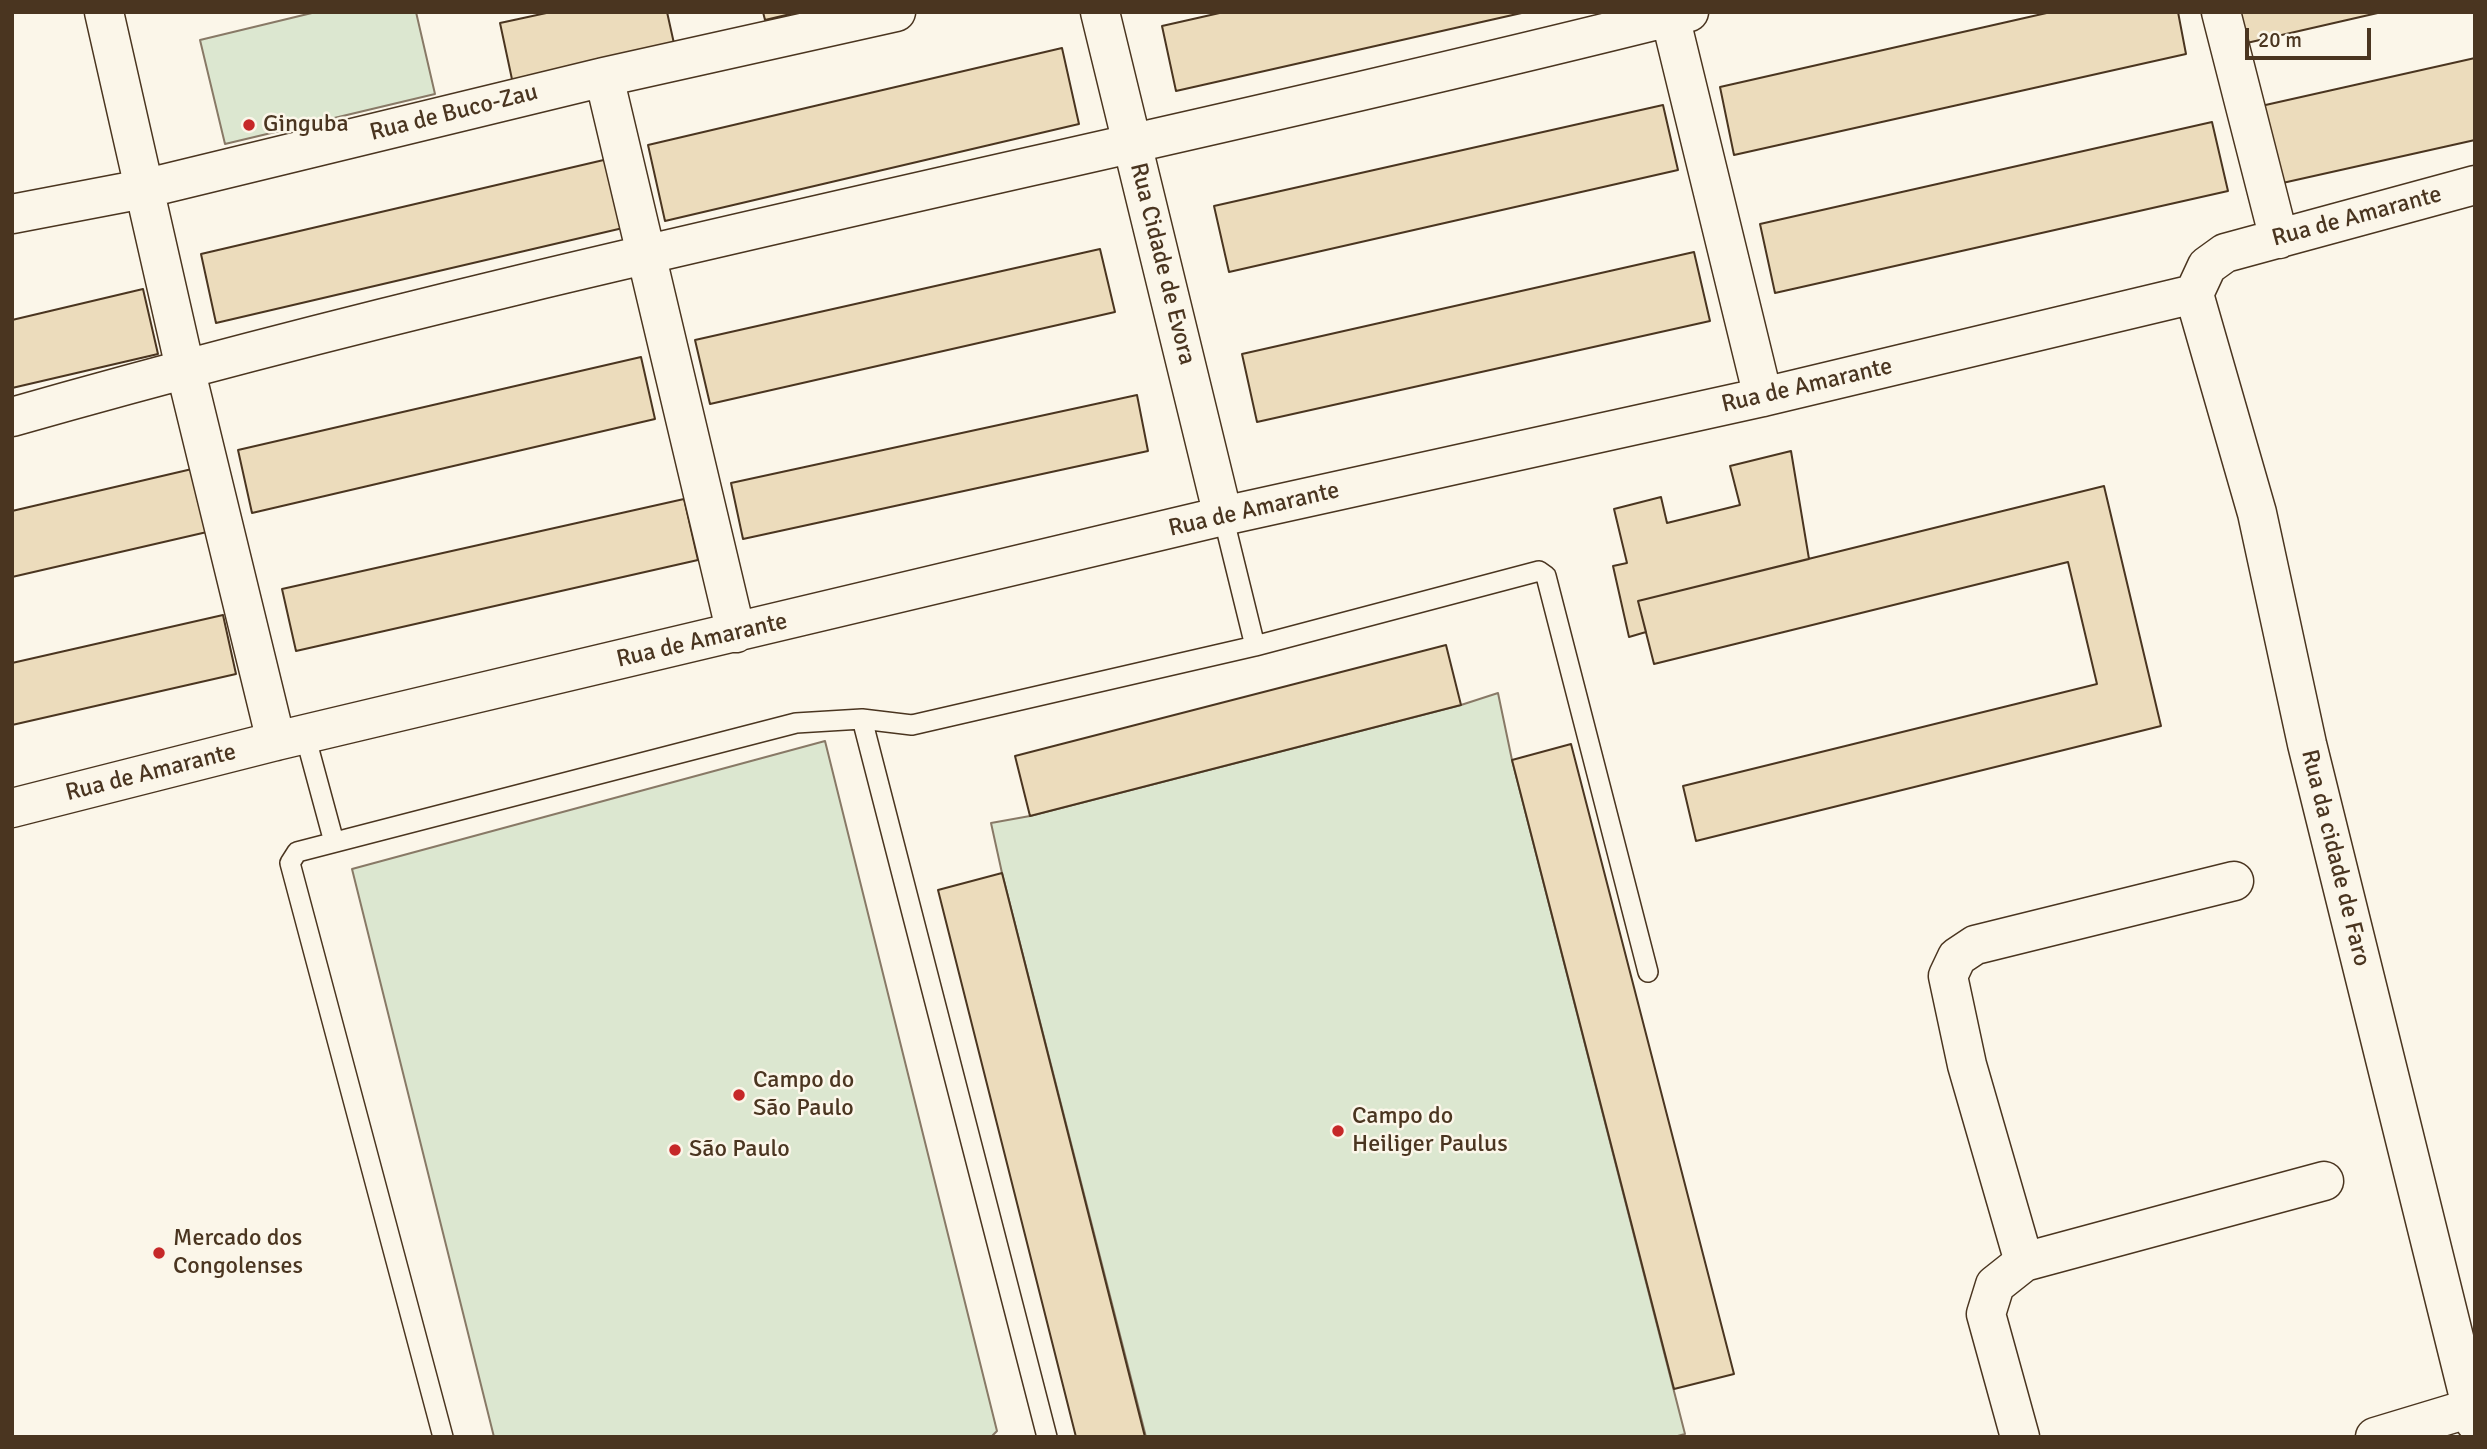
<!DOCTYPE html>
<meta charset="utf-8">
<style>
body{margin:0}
#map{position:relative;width:2487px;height:1449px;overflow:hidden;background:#fbf6e9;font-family:Signika,sans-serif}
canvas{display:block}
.frame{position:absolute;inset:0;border:14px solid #4a3520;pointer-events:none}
.scale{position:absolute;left:2245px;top:28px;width:126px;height:32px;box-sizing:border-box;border:4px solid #4a3520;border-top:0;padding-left:9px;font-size:21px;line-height:24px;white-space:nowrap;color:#4a3520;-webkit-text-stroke:5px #fbf6e9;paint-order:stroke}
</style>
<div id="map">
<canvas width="2487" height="1449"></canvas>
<div class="frame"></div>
<div class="scale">20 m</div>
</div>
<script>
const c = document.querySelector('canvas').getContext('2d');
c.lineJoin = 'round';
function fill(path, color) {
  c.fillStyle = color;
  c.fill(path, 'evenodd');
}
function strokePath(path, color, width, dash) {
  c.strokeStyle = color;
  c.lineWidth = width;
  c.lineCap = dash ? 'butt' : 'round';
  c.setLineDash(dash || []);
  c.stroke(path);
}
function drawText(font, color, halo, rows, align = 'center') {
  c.font = font + ' Signika,sans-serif';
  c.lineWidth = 5;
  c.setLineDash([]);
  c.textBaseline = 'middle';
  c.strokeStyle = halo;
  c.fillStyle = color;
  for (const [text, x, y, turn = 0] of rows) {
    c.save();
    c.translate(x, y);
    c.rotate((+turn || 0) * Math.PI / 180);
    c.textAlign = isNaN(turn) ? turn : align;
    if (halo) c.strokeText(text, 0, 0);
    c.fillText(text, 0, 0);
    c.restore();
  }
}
const green = new Path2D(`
 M316,12H416L435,94L225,144L200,40Z
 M1498,693L1512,760L1685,1434L1674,1437H1146L1002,873L991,823L1030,816L1461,705Z
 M825,741L997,1431L991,1437H494L352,869Z`);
fill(green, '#dce7d0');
strokePath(green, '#887966', 2);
const building = new Path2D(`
 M551,12H667L675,48L513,84L500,23Z
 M763,12H799L765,20Z
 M1224,12H1526L1176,91L1162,26Z
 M2051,12H2178L2186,54L1734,155L1720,87Z
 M2231,12H2382L2238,45Z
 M1062,48L1079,124L665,221L648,145Z
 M2475,58V140L2278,184L2261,106Z
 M1663,105L1678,170L1229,272L1214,206Z
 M2212,122L2228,191L1775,293L1760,224Z
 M608,159L623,228L216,323L201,254Z
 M1100,249L1115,312L710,404L695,340Z
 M1694,252L1710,321L1257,422L1242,354Z
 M143,289L158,354L12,388V320Z
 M641,357L655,419L252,513L238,450Z
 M1137,395L1148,451L743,539L731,483Z
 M1791,451L1809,559L1638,601L1646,632L1629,637L1613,566L1627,563L1614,509L1661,497L1667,523L1740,505L1730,466Z
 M192,469L207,532L12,577V511Z
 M2104,486L2161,726L1696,841L1683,786L2097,684L2068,562L1654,664L1638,601Z
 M684,499L698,560L296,651L282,589Z
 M223,615L236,674L12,725V663Z
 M1446,645L1461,705L1030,816L1015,756Z
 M1571,744L1734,1374L1674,1389L1512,760Z
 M1002,873L1145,1437H1076L938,890Z`);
fill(building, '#ecdcbc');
strokePath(building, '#4a3520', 2);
const service = new Path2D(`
 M1223,516L1255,646
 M862,719L1047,1437
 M305,735L334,842
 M443,1437L290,863L297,852L796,723L862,719L912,725L1255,646L1539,571L1546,576L1648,972`);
const minor = new Path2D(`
 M104,12L185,368L276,741
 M1100,12L1223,516
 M1669,12L1763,397
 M2221,12L2279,239
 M604,77L736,633
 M12,214L143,189L604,77L896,12
 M2194,294L2257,513L2307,744L2475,1422
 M2194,294L2207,266L2225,253L2475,185
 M12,417C565,259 1131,152 1689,12
 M12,808L276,741L1223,516L1763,397L2194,294
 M2024,1262L1967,1065L1948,976L1957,957L1975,945L2234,881
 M2020,1437L1986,1314L1995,1285L2024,1262L2324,1181
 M2375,1437L2471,1408`);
strokePath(service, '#4a3520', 22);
strokePath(minor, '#4a3520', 41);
strokePath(service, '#fbf6e9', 19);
strokePath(minor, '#fbf6e9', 38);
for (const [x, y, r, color] of [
 [249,125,7,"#c62828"],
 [739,1095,7,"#c62828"],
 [1338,1131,7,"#c62828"],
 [675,1150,7,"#c62828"],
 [159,1253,7,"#c62828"]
]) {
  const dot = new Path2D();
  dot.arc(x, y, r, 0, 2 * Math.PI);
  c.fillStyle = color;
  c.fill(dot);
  strokePath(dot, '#fbf6e9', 2.5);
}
drawText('24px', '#4a3520', '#fbf6e9', [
 ["Rua de Buco-Zau",454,113,-14],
 ["Rua de Amarante",2357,217,-15],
 ["Rua Cidade de Evora",1162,264,76],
 ["Rua de Amarante",1807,386,-13],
 ["Rua de Amarante",1254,510,-13],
 ["Rua de Amarante",702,641,-13],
 ["Rua de Amarante",151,773,-14],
 ["Rua da cidade de Faro",2335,858,76]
]);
drawText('24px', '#4a3520', '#fbf6e9', [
 ["Ginguba",263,125],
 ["Campo do",753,1081],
 ["São Paulo",753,1109],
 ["Campo do",1352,1117],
 ["Heiliger Paulus",1352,1145],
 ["São Paulo",689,1150],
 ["Mercado dos",173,1239],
 ["Congolenses",173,1267]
], 'left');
</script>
